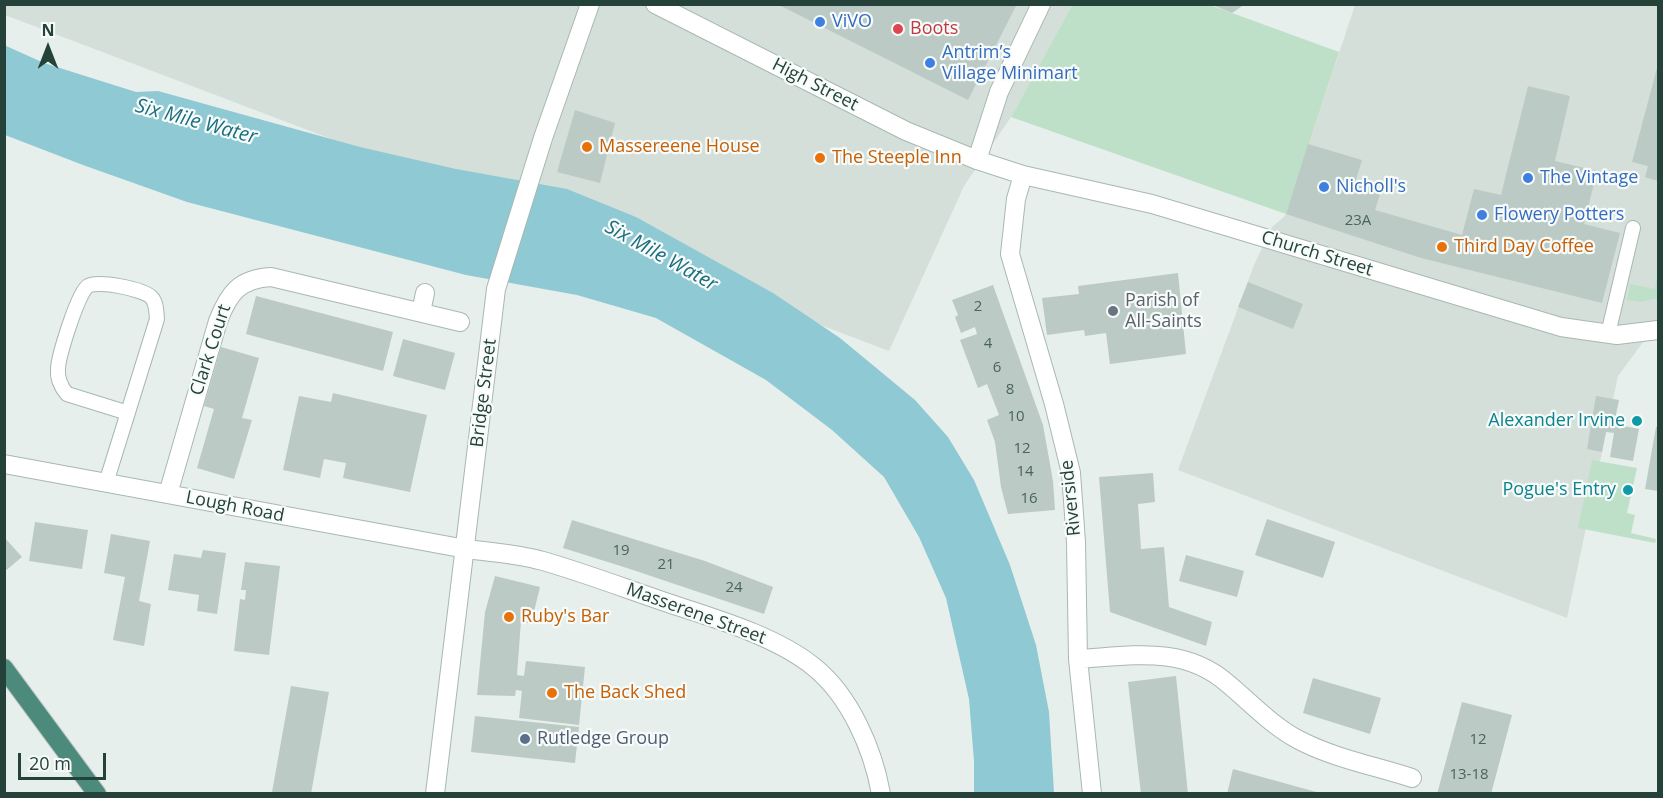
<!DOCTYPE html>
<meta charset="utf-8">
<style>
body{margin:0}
#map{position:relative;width:1663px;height:798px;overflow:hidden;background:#e6efeb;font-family:"Open Sans",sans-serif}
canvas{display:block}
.frame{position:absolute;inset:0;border:6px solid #24423a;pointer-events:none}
.north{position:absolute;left:18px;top:18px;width:60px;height:60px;-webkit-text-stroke:4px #f7fbf9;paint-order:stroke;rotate:0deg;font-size:16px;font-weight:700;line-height:24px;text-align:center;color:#24423a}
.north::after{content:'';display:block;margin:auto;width:21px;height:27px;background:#24423a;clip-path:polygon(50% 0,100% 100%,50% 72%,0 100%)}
.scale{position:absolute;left:18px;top:753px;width:88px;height:27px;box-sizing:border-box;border:3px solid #24423a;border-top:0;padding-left:8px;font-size:18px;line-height:21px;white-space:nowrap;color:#24423a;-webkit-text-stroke:4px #f7fbf9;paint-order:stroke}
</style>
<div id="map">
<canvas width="1663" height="798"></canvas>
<div class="frame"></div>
<div class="north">N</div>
<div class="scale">20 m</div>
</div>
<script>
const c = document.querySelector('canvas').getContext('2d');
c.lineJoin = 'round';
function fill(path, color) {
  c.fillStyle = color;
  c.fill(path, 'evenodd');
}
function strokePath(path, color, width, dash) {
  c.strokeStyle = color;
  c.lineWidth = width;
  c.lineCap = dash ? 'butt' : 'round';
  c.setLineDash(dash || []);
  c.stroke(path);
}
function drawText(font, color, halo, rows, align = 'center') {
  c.font = font + ' "Open Sans",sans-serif';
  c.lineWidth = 4.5;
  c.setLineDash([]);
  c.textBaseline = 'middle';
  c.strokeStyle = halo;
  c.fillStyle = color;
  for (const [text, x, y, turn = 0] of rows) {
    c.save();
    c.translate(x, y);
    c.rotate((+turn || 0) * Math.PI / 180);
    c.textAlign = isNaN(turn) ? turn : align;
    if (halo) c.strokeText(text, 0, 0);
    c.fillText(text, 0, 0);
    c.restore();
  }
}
fill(new Path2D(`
 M4,5H1072L1011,117L964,186L889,351L5,15Z
 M1355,5H1658V322L1618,376L1567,618L1178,470L1254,265L1272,227L1285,216Z`), '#d4dfda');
fill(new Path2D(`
 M1072,5H1210L1339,52L1286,214L1011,117Z
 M1658,270V298L1640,302L1627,300L1630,284L1655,289Z
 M1592,460L1637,468L1627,513L1635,515L1631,533L1656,539L1655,543L1578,528Z`), '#bfe0c8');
fill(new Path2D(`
 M4,45L44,63L136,92L158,91L360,147L456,169L567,189L636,217L773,293L840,338L915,400L948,437L974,480L1010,565L1036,645L1049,712L1054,793H974V761L969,699L946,598L919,537L884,477L832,430L766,380L656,318L577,295L466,275L187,202L83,165L5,135Z`), '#8ec9d4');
fill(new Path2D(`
 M777,4H1017L968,100Z
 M1210,4H1245L1232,13Z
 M1657,68H1658V181L1645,177L1648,166L1632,162Z
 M1528,86L1570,96L1555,161L1597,171L1584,224L1620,233L1602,303L1421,258L1286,214L1308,144L1362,160L1355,183L1381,191L1375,210L1462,235L1474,189L1501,195Z
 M575,110L615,123L600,183L557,172Z
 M1178,273L1186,354L1110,364L1106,333L1085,336L1084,330L1047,335L1042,298L1079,294L1078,286Z
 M1248,282L1303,304L1293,329L1238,307Z
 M993,285L1043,425L1053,481L1055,510L1008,514L1001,487L995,442L987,420L999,415L987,384L978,388L960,340L977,334L975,327L961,333L955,317L958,315L952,300Z
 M256,296L393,332L383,371L246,334Z
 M403,339L455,353L445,390L393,376Z
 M221,347L259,358L242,418L252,420L234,479L197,468L214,409L204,406Z
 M333,393L427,415L410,492L343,478L346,463L324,459L320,478L283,470L299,396L331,402Z
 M1596,396L1619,400L1614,424L1639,429L1633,461L1610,457L1614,433L1606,432L1602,452L1587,449Z
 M1656,427H1658V491L1645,489Z
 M1153,473L1155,502L1138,504L1141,549L1164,547L1169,607L1212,622L1206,646L1110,612L1099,477Z
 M1267,519L1335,542L1323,578L1255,555Z
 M572,520L705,561L773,587L764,614L627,568L563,548Z
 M35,522L88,530L82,569L29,561Z
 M111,534L150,541L139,601L151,604L144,646L113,640L125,577L104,573Z
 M4,537L22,557L4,572Z
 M203,550L226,553L217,614L197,611L199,595L168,590L174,554L201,558Z
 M1186,555L1244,571L1237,597L1179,581Z
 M245,562L280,566L269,655L234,651L240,599L245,600L246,590H241Z
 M495,576L540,587L531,624L521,621L517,675L524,676L526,661L585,667L579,725L519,718L522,691L516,690L515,696L477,695L485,612Z
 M1176,676L1188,794H1141L1128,682Z
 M1313,678L1381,698L1370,734L1303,713Z
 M291,686L329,692L311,794L272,792Z
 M1462,702L1512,715L1491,794H1437Z
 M475,716L579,727L575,763L471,752Z
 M1233,769L1320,793L1319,794H1227Z`), '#bbcac4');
const service = new Path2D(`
 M1608,334L1633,228
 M106,483L157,319C156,311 157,303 151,297C143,289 98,280 88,286C78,292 59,355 58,368C57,378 61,387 67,394L128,413`);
const minor = new Path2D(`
 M977,160L1023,175L1152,204L1561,327L1617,335L1658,330
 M1023,175L1016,199L1010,254L1054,404L1071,473L1076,542L1078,659L1092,794
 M421,312L425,293
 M4,464L466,549C491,552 519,554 543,561C588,574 632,591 677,606C720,620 779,638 814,667C850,696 873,749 881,794
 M168,494L218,321C229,293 239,279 271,277L460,322
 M1078,659C1131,656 1183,645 1227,683C1250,702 1272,726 1299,740C1333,758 1375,766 1412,778`);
const tertiary = new Path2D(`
 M655,4L906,131L977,160L999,92L1041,4
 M435,794L496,289L543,138L590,4`);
const trunk = new Path2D(`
 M4,668L97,794`);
strokePath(service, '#a8b8b2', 16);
strokePath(minor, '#a8b8b2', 20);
strokePath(tertiary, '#a8b8b2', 20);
strokePath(trunk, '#c2cac8', 20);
strokePath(service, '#fff', 14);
strokePath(minor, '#fff', 18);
strokePath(tertiary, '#fff', 18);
strokePath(trunk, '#4c8a7c', 18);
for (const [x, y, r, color] of [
 [820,22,6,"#3f7fe0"],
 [898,29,6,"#e0444e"],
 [930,63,6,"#3f7fe0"],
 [587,147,6,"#e8710a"],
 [820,158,6,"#e8710a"],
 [1528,178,6,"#3f7fe0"],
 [1324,187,6,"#3f7fe0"],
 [1482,215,6,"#3f7fe0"],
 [1442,247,6,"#e8710a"],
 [1113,311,6,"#6b7280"],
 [1637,421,6,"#0f9aa8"],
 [1628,490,6,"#0f9aa8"],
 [509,617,6,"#e8710a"],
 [552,693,6,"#e8710a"],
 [525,739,6,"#5c6f8a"]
]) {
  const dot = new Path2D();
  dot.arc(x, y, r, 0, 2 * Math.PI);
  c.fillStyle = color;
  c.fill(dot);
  strokePath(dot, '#f7fbf9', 2);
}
drawText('15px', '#4a645c', null, [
 ["23A",1358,221],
 ["2",978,307],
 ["4",988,344],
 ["6",997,368],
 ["8",1010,390],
 ["10",1016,417],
 ["12",1022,449],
 ["14",1025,472],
 ["16",1029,499],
 ["19",621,551],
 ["21",666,565],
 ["24",734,588],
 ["12",1478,740],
 ["13-18",1469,775]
]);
drawText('18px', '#366cbe', '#f7fbf9', [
 ["ViVO",832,22],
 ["Antrim’s",942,53],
 ["Village Minimart",942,74],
 ["The Vintage",1540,178],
 ["Nicholl's",1336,187],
 ["Flowery Potters",1494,215]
], 'left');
drawText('18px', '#be3a42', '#f7fbf9', [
 ["Boots",910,29]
], 'left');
drawText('18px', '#24423a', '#f7fbf9', [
 ["High Street",815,85,27],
 ["Church Street",1317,254,17],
 ["Clark Court",211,350,-72],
 ["Bridge Street",484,393,-83],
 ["Riverside",1071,498,-96],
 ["Lough Road",235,507,11],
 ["Masserene Street",696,614,20]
]);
drawText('18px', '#c56008', '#f7fbf9', [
 ["Massereene House",599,147],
 ["The Steeple Inn",832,158],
 ["Third Day Coffee",1454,247],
 ["Ruby's Bar",521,617],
 ["The Back Shed",564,693]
], 'left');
drawText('18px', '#5b616d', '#f7fbf9', [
 ["Parish of",1125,301],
 ["All-Saints",1125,322]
], 'left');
drawText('18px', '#0d838f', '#f7fbf9', [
 ["Alexander Irvine",1625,421],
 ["Pogue's Entry",1616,490]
], 'right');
drawText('18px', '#4e5e75', '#f7fbf9', [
 ["Rutledge Group",537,739]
], 'left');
drawText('italic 20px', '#1c6f80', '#f7fbf9', [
 ["Six Mile Water",196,122,15],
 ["Six Mile Water",661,256,29]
]);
</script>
